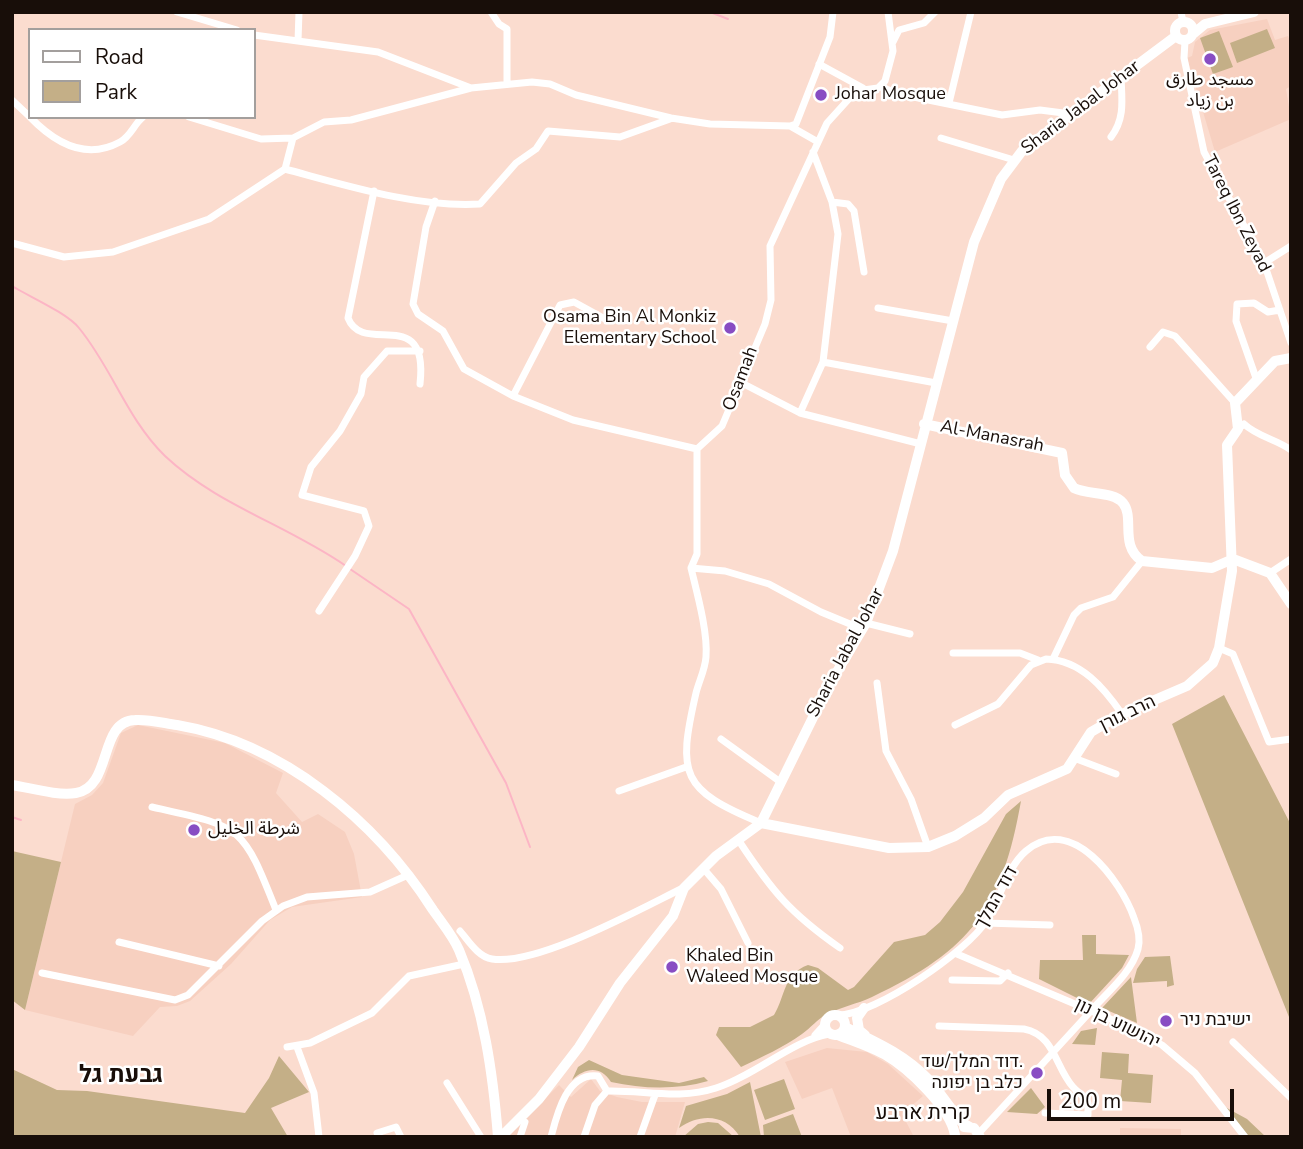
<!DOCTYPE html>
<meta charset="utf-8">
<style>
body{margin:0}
#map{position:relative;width:1303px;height:1149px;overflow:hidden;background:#fbdccf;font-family:"Nunito Sans",sans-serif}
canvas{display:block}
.frame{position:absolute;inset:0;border:14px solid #180e09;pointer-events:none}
.legend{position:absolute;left:28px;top:28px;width:228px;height:91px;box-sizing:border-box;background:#fff;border:2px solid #a39f9d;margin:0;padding:9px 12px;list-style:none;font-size:21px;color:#180e09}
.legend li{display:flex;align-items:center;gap:14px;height:35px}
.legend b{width:35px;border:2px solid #a39f9d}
.scale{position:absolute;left:1047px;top:1089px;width:187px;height:32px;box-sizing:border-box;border:4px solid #180e09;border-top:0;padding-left:9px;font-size:21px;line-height:24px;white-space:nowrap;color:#180e09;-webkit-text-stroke:5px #fff;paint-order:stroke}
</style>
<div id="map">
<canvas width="1303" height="1149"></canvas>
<div class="frame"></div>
<ul class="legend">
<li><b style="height:9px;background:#fff"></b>Road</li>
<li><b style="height:19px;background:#c4af87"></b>Park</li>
</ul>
<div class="scale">200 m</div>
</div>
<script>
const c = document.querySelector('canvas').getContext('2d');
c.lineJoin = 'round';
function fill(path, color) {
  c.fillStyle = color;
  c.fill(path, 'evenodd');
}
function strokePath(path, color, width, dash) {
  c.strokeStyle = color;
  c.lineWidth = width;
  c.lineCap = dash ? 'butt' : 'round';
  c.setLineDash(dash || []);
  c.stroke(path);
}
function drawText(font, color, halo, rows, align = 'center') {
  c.font = font + ' "Nunito Sans","Noto Sans Arabic",Heebo,sans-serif';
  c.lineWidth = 5;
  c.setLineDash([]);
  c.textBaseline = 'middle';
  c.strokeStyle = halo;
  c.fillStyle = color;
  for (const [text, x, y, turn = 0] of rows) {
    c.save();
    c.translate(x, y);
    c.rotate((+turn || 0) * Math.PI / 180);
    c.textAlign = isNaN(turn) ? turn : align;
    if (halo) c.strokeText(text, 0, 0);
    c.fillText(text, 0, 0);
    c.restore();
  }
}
fill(new Path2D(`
 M1267,19L1275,40L1288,36L1291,44V86L1286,89L1291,119L1215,152L1187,58L1192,56L1195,42L1210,30Z
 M138,725L225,743L283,773L276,793L302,822L318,814L345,832L354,854L362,897L292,907L270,920L231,964L190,1001L177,1006L160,1007L133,1036L25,1010L75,804L92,795L103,783L121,733Z
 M827,1048L867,1052L888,1064L923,1096L902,1114L914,1137H851L832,1088L802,1099L785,1062Z
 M591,1079L600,1091L617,1097L642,1102H685L675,1137H506L559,1085L571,1097Z
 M1120,1128L1181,1129V1137H1120Z`), '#f7d0c0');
fill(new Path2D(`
 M1267,29L1275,48L1237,63L1230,43Z
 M1219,31L1233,67L1213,74L1200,38Z
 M1224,695L1291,825V1022L1172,724Z
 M1021,801C1002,908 972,950 872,997C857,1004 841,1007 827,1014C817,1019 811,1028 802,1034C784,1047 762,1057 741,1067L716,1035L719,1027H750L774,1015C786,995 783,974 808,965L818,968L848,990L854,987L894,942L925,935L940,922L963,892L1006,814Z
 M12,851L61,862L25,1010L12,1000Z
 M1082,935H1096V954L1129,955L1122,968L1089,1004L1039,979L1040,960H1083Z
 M1170,956L1174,985L1167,987V981L1133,983L1137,969L1145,957Z
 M1131,977L1137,1023L1102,1008Z
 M1097,1028L1095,1045L1072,1044L1081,1031Z
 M1102,1052L1129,1054L1128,1073L1153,1075L1151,1103L1120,1101L1122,1080L1100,1078Z
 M279,1056L309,1092L271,1108L288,1137H12V1069L57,1090L87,1091L245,1113L269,1078Z
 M589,1060L622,1075L636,1077L679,1083L704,1077L708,1081C677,1090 643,1089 611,1082C600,1065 585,1068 572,1080L578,1067Z
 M784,1079L795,1109L765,1120L754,1090Z
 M750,1082L761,1137H740C726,1114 700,1113 679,1128L686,1106L727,1094Z
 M1031,1088L1045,1107L1037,1114L1007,1112Z
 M1225,1107L1247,1119L1266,1137H1249Z
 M793,1114L802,1137H764L763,1125Z
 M708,1122L718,1123L734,1137H683L698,1124Z`), '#c4af87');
strokePath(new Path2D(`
 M710,12L728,19
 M12,286C30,297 67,313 79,328C112,368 127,419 165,456C217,505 287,525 346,566
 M350,569L409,609L506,783L530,847
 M12,817L21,820`), '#fcb5c5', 2);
strokePath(new Path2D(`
 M177,12L237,30
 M491,12L499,24L507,29V83
 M1181,12L1183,22
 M254,35L378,52L471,88
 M298,41L299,12
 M1185,41L1184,58L1204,152L1264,263L1291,343
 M893,42L899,30L924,23L935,12
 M819,64L863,88
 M881,87L899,94L1002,115L1040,110L1071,114
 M12,100L30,117
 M949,103L971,12
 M30,117C54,142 85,161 120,142C131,136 134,124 143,117
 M189,117L261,139L293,138L324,122L351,120L471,88L532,82L550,84L576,95L671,118L710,124L790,126L818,142
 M790,126L796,124L830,37L833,12
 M1111,137C1125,119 1122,100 1121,78
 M941,138L1014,160
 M285,169C345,185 418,208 480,204L516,163L536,149L548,131L620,137L670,119
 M374,191L348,318C363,357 429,303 420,384
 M435,201L426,227L413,304L418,314L443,331L464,369L513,396L573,420L697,449
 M832,202L848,204L854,211L864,272
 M12,243L64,257L113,252L209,219L285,169L293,138
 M1264,263L1291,246
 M878,308L953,321
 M1150,347L1163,332L1175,336L1235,403
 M823,362L936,383
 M1256,378L1236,321L1237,304L1254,303L1268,312L1280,310
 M737,387L740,382L800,413L921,444
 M513,396L560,305L574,302L605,319
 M800,413L823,362L838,234L832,202L813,152
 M1238,429L1244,424C1258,437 1276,439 1291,450
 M691,568L725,571L769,584L821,612L862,629
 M1270,573L1291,559
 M319,611L355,556L369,526L364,511L302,495L311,467L340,431L361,394L364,377L387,351H420
 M866,623L910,634
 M1219,648L1233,654L1269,742L1291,739
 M953,653H1020L1038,660
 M1053,659L1074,615L1081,608L1113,597L1142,561
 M877,683L886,751L911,799L928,847
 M955,725L998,704L1031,665L1046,659C1081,660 1104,688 1122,714
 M721,739L779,781
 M1074,758L1116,774
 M619,791L686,767
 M152,807C242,827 242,824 276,910
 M761,823C681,790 677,775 696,693C699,681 705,670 706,657C708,632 697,593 691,568L697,554V449L722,426L765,324L771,300L770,246L827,123L856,91L878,88L885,81L893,51L888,12
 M739,841C772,891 790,913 840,948
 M703,868L721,889L748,943
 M985,923L1050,925
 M460,931C468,940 478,957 492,959C537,966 640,909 683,888
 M119,942L219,966
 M957,954L1129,1027L1162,1045L1195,1073L1245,1137
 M42,973L175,1000L188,995L262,921L283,906L307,897L370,892L408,875
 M952,980L1000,981L1008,973
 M839,1015C876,1014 967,952 987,920C1000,899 1007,867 1026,851C1071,812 1121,881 1134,918C1138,928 1141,938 1138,949C1131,974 1106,993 1090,1012C1053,1052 1016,1093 979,1133
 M939,1026L1024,1029C1055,1035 1055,1067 1073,1087C1078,1093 1084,1095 1088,1103V1115L1045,1113
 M815,1035L825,1024
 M1233,1042L1291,1098
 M287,1047L310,1043L372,1013L409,976L464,964
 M297,1047L314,1093L319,1137
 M447,1083L481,1137
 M377,1133L396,1127L401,1137
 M520,1137L525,1122
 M551,1137C557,1114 567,1072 598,1076L607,1091C644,1090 679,1100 716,1088C754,1076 793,1040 829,1034
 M584,1137L595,1105L607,1091
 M640,1137L655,1095`), '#fff', 7);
strokePath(new Path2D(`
 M1175 31a9 9 0 1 1 18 0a9 9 0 1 1-18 0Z
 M1193,34L1205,24L1254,12
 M924,424L1062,453L1065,475L1074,488C1087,495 1113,491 1123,503C1135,518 1119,545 1142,561L1212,568L1233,559
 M1233,559L1270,573L1291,604
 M12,785C31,788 57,796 76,793C113,787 98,721 135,720C149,719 163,723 177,725C283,743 376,821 433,910C442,923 453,936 459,950C484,1009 493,1074 498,1137
 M761,823L889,848L928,847L955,836L984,818L1008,795L1067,769L1091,732L1122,714L1187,686L1213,663L1219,648L1232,571L1227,445L1238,429L1235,403L1275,361L1291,358
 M864,1008L857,1018L859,1030L865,1035
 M825 1025a10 10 0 1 1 20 0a10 10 0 1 1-20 0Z
 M845,1027C876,1042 904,1054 928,1079C941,1093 950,1109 963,1123L970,1127
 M838,1035C853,1041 869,1046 884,1054C908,1068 950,1107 955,1135
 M964,1127L974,1128L980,1137
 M501,1137L539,1099L579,1047L620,983L673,916L684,888L716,856L761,823L828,687L866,623L893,551L974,242L1001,179L1022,151L1176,36`), '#fff', 10);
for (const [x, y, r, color] of [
 [1210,59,7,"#884dc3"],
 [821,95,7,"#884dc3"],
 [730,328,7,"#884dc3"],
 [194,830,7,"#884dc3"],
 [672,967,7,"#884dc3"],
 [1166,1021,7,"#884dc3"],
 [1037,1073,7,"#884dc3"]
]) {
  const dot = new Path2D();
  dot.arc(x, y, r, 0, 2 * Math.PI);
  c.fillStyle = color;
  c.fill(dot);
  strokePath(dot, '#fff', 2.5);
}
drawText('18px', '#180e09', '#fff', [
 ["مسجد طارق",1210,81,"center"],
 ["بن زياد",1210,102,"center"],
 ["Johar Mosque",835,95],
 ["Osama Bin Al Monkiz",716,318,"right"],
 ["Elementary School",716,339,"right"],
 ["شرطة الخليل",208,830],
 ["Khaled Bin",686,957],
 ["Waleed Mosque",686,978],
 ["ישיבת ניר",1180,1021],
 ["דוד המלך/שד.",1023,1063,"right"],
 ["כלב בן יפונה",1023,1084,"right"]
], 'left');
drawText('18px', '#180e09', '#fff', [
 ["Sharia Jabal Johar",1081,108,-37],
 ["Tareq Ibn Zeyad",1236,214,63],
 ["Osamah",741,379,-69],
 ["Al-Manasrah",992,437,11],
 ["Sharia Jabal Johar",846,653,-62],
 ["הרב גורן",1128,714,-26],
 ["דוד המלך",997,898,-61],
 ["יהושוע בן נון",1117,1024,26]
]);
drawText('21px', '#180e09', '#fff', [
 ["קרית ארבע",923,1114]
]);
drawText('bold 24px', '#180e09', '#fff', [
 ["גבעת גל",121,1076]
]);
</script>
